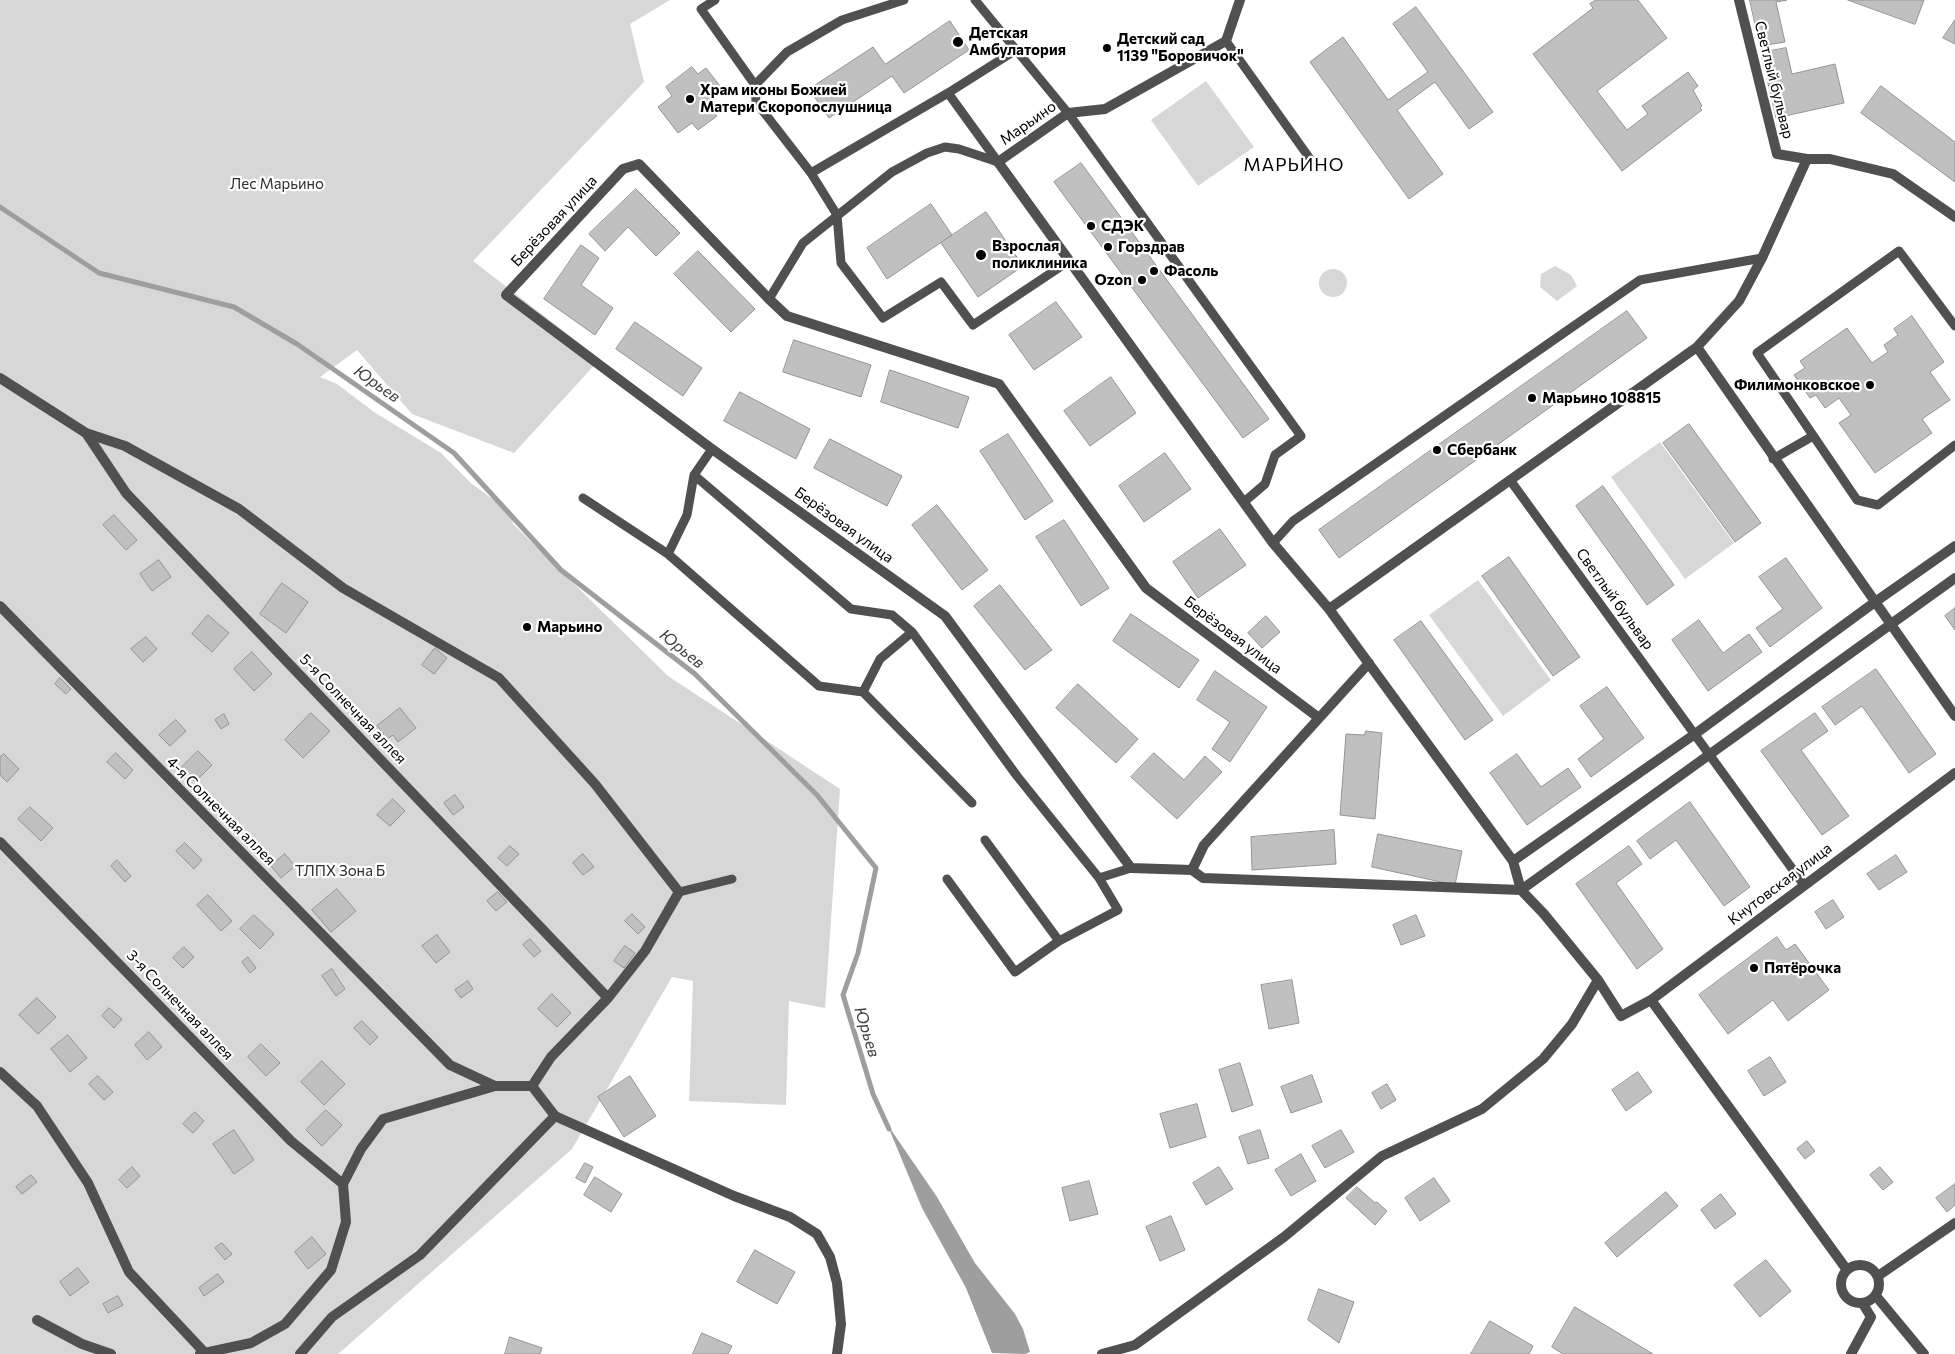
<!DOCTYPE html>
<meta charset="utf-8">
<style>
body{margin:0}
canvas{display:block;background:#fff}
</style>
<canvas width="1955" height="1354"></canvas>
<script>
const c = document.querySelector('canvas').getContext('2d');
c.lineJoin = 'round';
function fill(path, color) {
  c.fillStyle = color;
  c.fill(path, 'evenodd');
}
function strokePath(path, color, width, dash) {
  c.strokeStyle = color;
  c.lineWidth = width;
  c.lineCap = dash ? 'butt' : 'round';
  c.setLineDash(dash || []);
  c.stroke(path);
}
function drawText(font, color, halo, rows, align = 'center') {
  c.font = font + ' Commissioner,sans-serif';
  c.lineWidth = 4.5;
  c.setLineDash([]);
  c.textBaseline = 'middle';
  c.strokeStyle = halo;
  c.fillStyle = color;
  for (const [text, x, y, turn = 0] of rows) {
    c.save();
    c.translate(x, y);
    c.rotate((+turn || 0) * Math.PI / 180);
    c.textAlign = isNaN(turn) ? turn : align;
    if (halo) c.strokeText(text, 0, 0);
    c.fillText(text, 0, 0);
    c.restore();
  }
}
fill(new Path2D(`
 M0,0H670L630,24L644,82L473,261L600,359L514,453L412,414L357,350L320,377L337,384L374,412L441,453L472,484L510,512L513,524L668,676L840,789L825,1008L789,1001L786,1105L689,1101L693,981L672,977L572,1149L338,1354H0Z
 M1206,81L1254,147L1198,186L1151,120Z
 M1555,266L1571,275L1577,286L1557,301L1540,287L1541,274Z
 M1319 283a14 14 0 1 1 28 0a14 14 0 1 1-28 0Z
 M1660,442L1734,543L1685,579L1611,477Z
 M1478,580L1551,680L1503,716L1429,615Z`), '#d7d7d7');
fill(new Path2D(`
 M887,1124L937,1197L975,1263L1015,1314L1023,1329L1030,1352L1025,1354L992,1353L966,1288L922,1208Z`), '#9e9e9e');
strokePath(new Path2D(`
 M0,207L99,273L234,307L297,344L454,453L561,570L695,674L817,795L876,868L858,953L843,995L873,1094L889,1129`), '#9e9e9e', 5);
const building = new Path2D(`
 M1596,0H1638L1667,38L1597,91L1627,130L1648,114L1642,106L1688,72L1698,86L1693,90L1702,106L1700,108L1702,110L1622,171L1533,54L1593,8L1590,4Z
 M1750,0H1787L1776,2L1785,42L1760,46Z
 M1848,0H1924L1915,24Z
 M1416,7L1493,112L1469,129L1435,82L1397,110L1443,174L1409,199L1310,62L1343,37L1388,100L1428,72L1393,24Z
 M1955,20V44L1943,38Z
 M950,21L969,50L904,93L892,76L829,118L809,89L873,47L885,64Z
 M1786,48L1792,74L1835,64L1844,103L1776,118L1761,53Z
 M692,67L698,74L706,68L724,91L707,103L717,116L698,130L692,123L678,133L658,107L672,96L666,87Z
 M1881,86L1955,142V182L1861,113Z
 M1081,163L1269,419L1243,438L1054,182Z
 M636,189L680,233L656,256L628,227L605,251L589,234Z
 M931,204L952,235L887,279L867,248Z
 M986,212L1023,266L978,297L941,243Z
 M581,245L599,258L581,285L613,308L595,335L544,299Z
 M698,251L755,309L731,332L674,274Z
 M1056,302L1082,337L1034,370L1009,335Z
 M1627,311L1647,338L1339,558L1319,530Z
 M1912,316L1944,362L1930,372L1950,400L1922,419L1932,433L1875,473L1839,423L1851,415L1839,398L1825,408L1816,395L1810,398L1794,375L1805,368L1800,361L1847,328L1872,363L1888,352L1884,345L1898,335L1894,329Z
 M635,322L702,368L683,396L616,349Z
 M794,340L871,365L861,397L783,372Z
 M890,370L969,397L958,428L881,402Z
 M1111,377L1136,413L1090,446L1064,411Z
 M740,392L810,429L796,459L724,421Z
 M1689,424L1761,523L1735,542L1663,443Z
 M1008,434L1053,501L1025,520L980,451Z
 M830,439L902,476L887,506L814,468Z
 M1165,453L1191,489L1144,522L1119,486Z
 M1603,486L1674,585L1647,605L1576,506Z
 M937,505L988,570L962,590L912,525Z
 M114,515L137,540L126,550L103,525Z
 M1064,520L1109,588L1081,606L1036,537Z
 M1220,529L1246,565L1198,598L1173,562Z
 M1509,557L1580,657L1553,676L1482,576Z
 M1786,558L1822,608L1770,647L1756,628L1783,609L1759,577Z
 M159,560L171,577L152,591L140,574Z
 M282,583L308,602L286,633L260,614Z
 M1000,585L1052,650L1025,670L974,606Z
 M1955,608V630L1945,616Z
 M1131,614L1199,660L1179,688L1113,641Z
 M208,615L229,633L212,652L192,634Z
 M1266,616L1280,632L1262,648L1248,633Z
 M1699,620L1723,653L1749,634L1762,652L1708,691L1672,640Z
 M1421,621L1493,720L1465,740L1394,640Z
 M146,637L157,649L143,662L131,649Z
 M435,648L447,658L434,674L422,665Z
 M252,652L272,674L254,691L234,669Z
 M1876,669L1936,754L1909,773L1862,706L1835,725L1822,707Z
 M1215,671L1267,707L1230,762L1212,749L1230,722L1197,700Z
 M60,678L71,689L66,694L55,684Z
 M1078,684L1138,739L1116,763L1056,708Z
 M1607,687L1644,738L1591,777L1578,759L1604,739L1580,706Z
 M400,708L416,728L398,742L393,735L387,739L377,726Z
 M311,713L330,731L303,758L285,740Z
 M1815,713L1828,731L1801,750L1849,816L1822,835L1761,751Z
 M224,714L229,724L221,729L215,720Z
 M176,720L186,731L170,746L159,735Z
 M1366,731L1382,733L1375,819L1340,815L1346,734L1364,735Z
 M198,751L212,765L195,782L181,768Z
 M116,753L133,770L125,779L107,762Z
 M1154,753L1184,780L1205,756L1222,772L1177,819L1131,777Z
 M4,754L19,769L7,782L0,775V757Z
 M1517,754L1541,787L1568,768L1581,787L1527,825L1490,773Z
 M455,795L464,807L453,815L444,803Z
 M393,799L405,811L390,826L377,815Z
 M1690,802L1750,887L1724,906L1676,840L1650,859L1637,841Z
 M30,807L53,828L41,841L18,819Z
 M1334,830L1336,864L1252,870L1251,837Z
 M1378,834L1462,851L1455,885L1372,867Z
 M185,843L202,860L194,869L176,851Z
 M510,846L519,854L507,866L498,858Z
 M1629,846L1642,864L1616,883L1663,949L1637,969L1576,884Z
 M285,854L295,866L281,878L271,866Z
 M583,854L594,867L583,875L573,863Z
 M1896,855L1907,872L1879,890L1867,874Z
 M117,860L131,876L125,882L111,866Z
 M337,889L356,911L331,932L312,910Z
 M498,892L507,902L496,911L487,901Z
 M208,895L232,921L221,931L197,905Z
 M1833,900L1844,917L1826,929L1815,912Z
 M632,914L645,927L638,934L625,921Z
 M254,915L274,934L260,949L240,929Z
 M1416,915L1425,936L1401,945L1393,925Z
 M437,935L450,952L436,963L422,946Z
 M1777,937L1786,950L1795,944L1829,990L1788,1021L1773,1000L1728,1034L1699,995Z
 M530,939L541,951L534,957L523,945Z
 M625,946L635,953L624,968L614,961Z
 M184,947L194,957L183,968L173,958Z
 M248,957L256,968L250,973L242,962Z
 M332,969L345,989L336,996L322,976Z
 M1292,980L1299,1023L1269,1029L1261,985Z
 M468,981L473,989L461,998L455,990Z
 M552,994L571,1013L557,1027L538,1009Z
 M37,998L56,1017L38,1034L19,1015Z
 M109,1008L122,1019L114,1028L102,1016Z
 M362,1021L378,1037L370,1045L354,1028Z
 M149,1032L162,1047L147,1060L135,1045Z
 M68,1035L87,1058L70,1072L51,1049Z
 M261,1044L280,1063L266,1076L248,1057Z
 M1770,1057L1786,1082L1764,1096L1748,1071Z
 M322,1061L345,1084L324,1105L301,1082Z
 M1240,1063L1253,1105L1232,1112L1219,1070Z
 M1638,1072L1652,1092L1626,1111L1612,1090Z
 M1312,1075L1322,1102L1291,1113L1281,1087Z
 M98,1076L113,1092L104,1100L89,1084Z
 M630,1076L656,1116L624,1137L598,1097Z
 M1387,1084L1396,1100L1381,1109L1372,1093Z
 M1197,1104L1206,1137L1170,1148L1160,1114Z
 M326,1110L342,1125L322,1146L306,1130Z
 M195,1112L204,1121L193,1133L183,1124Z
 M234,1130L254,1160L234,1174L213,1144Z
 M1260,1130L1269,1158L1248,1164L1239,1137Z
 M1341,1130L1354,1152L1325,1168L1312,1146Z
 M1807,1141L1815,1151L1805,1159L1797,1149Z
 M1301,1154L1316,1181L1291,1196L1275,1170Z
 M585,1163L593,1167L585,1183L576,1178Z
 M132,1167L140,1176L127,1188L119,1180Z
 M1219,1167L1233,1189L1206,1205L1193,1183Z
 M1880,1167L1893,1182L1883,1190L1870,1175Z
 M31,1175L37,1182L22,1194L16,1187Z
 M595,1177L622,1194L611,1212L584,1195Z
 M1434,1178L1450,1201L1420,1221L1405,1198Z
 M1089,1181L1098,1214L1070,1221L1062,1188Z
 M1955,1184V1205L1947,1212L1936,1198Z
 M1357,1187L1375,1203L1377,1202L1387,1211L1375,1225L1346,1198Z
 M1666,1192L1678,1206L1617,1257L1605,1243Z
 M1721,1194L1736,1214L1715,1229L1701,1210Z
 M1171,1216L1185,1250L1160,1261L1146,1227Z
 M312,1237L326,1254L308,1269L295,1252Z
 M222,1243L232,1254L225,1260L215,1248Z
 M755,1250L795,1272L777,1304L737,1282Z
 M1766,1260L1791,1291L1760,1317L1734,1285Z
 M78,1268L89,1282L70,1296L60,1282Z
 M218,1274L224,1282L204,1296L199,1288Z
 M1319,1289L1354,1302L1339,1343L1308,1320Z
 M118,1296L123,1305L108,1313L103,1304Z
 M1575,1307L1653,1354H1563L1552,1347Z
 M1490,1321L1533,1346L1529,1354H1471Z
 M702,1333L732,1346L728,1354H693Z
 M510,1337L542,1348L540,1354H505Z`);
fill(building, '#c0c0c0');
strokePath(building, '#949494', 1);
strokePath(new Path2D(`
 M715,0L701,9L755,85
 M904,0L842,20L787,52L755,85L756,102L811,173L837,215L841,263L883,318L941,282L973,325L1069,261
 M975,0L1068,113L1301,436L1275,455L1265,484L1244,502
 M1226,41L1313,163
 M948,93L1016,50
 M811,173L948,93L998,162
 M769,299L803,243L892,172L927,153L945,147L959,149L998,162
 M1955,326L1899,251L1757,353L1857,500L1878,505L1955,445
 M1773,459L1813,436
 M694,475L851,609L892,615L912,632L1017,776L1099,878L1131,868
 M1510,480L1804,885
 M583,498L668,554L819,686L863,692L972,803
 M1273,543L1293,521L1640,280L1762,258
 M668,554L687,515L694,475L712,449
 M863,692L880,659L912,632
 M985,840L1059,941
 M947,879L1015,972L1059,941L1118,910L1099,878
 M679,892L732,879`), '#505050', 9);
strokePath(new Path2D(`
 M1240,0L1226,41L1105,109L1068,113L998,162L1273,543L1329,609L1513,861L1521,890L1544,914L1598,980L1621,1016L1651,1000L1955,773
 M1739,0L1777,154L1807,159H1830L1893,174L1955,217
 M1697,347L1955,716
 M0,378L86,433L125,446L239,509L343,588L499,678L595,784L679,892L645,951L608,998L551,1057L532,1086
 M86,433L126,493L608,998
 M0,606L450,1065L495,1086
 M1329,609L1697,347L1739,301L1762,258L1807,159
 M0,842L291,1141L343,1184
 M1513,861L1695,734L1875,602L1955,546
 M1192,870L1131,868L945,616L712,449L506,295L623,169L639,164L769,299L787,316L999,384L1146,588L1319,718
 M1192,870L1203,878L1521,890L1955,578
 M1192,870L1204,845L1369,663
 M1651,1000L1847,1270
 M0,1072L37,1106L88,1183L129,1272L204,1352L209,1354
 M1841 1284a19 19 0 1 1 38 0a19 19 0 1 1-38 0Z
 M1878,1276L1955,1223
 M1876,1296L1924,1354
 M37,1320L82,1344L111,1354
 M200,1354L251,1343L285,1324L331,1270L346,1222L343,1184L361,1149L383,1119L495,1086H532L555,1116L734,1196L790,1217L817,1234L830,1257L837,1283L841,1324L837,1354
 M300,1354L332,1317L420,1255L555,1116
 M1102,1354L1135,1345L1284,1237L1382,1156L1482,1109L1543,1059L1572,1024L1598,980
 M1851,1354L1871,1317L1863,1304`), '#505050', 10);
for (const [x, y, r, color] of [
 [958,42,6,"#000"],
 [1107,48,5,"#000"],
 [690,99,5,"#000"],
 [1091,226,5,"#000"],
 [1108,247,5,"#000"],
 [981,255,6,"#000"],
 [1154,271,5,"#000"],
 [1142,280,5,"#000"],
 [1870,385,5,"#000"],
 [1532,398,5,"#000"],
 [1437,450,5,"#000"],
 [527,627,5,"#000"],
 [1754,968,5,"#000"]
]) {
  const dot = new Path2D();
  dot.arc(x, y, r, 0, 2 * Math.PI);
  c.fillStyle = color;
  c.fill(dot);
  strokePath(dot, '#fff', 2);
}
drawText('bold 15px', '#000', '#fff', [
 ["Детская",969,33],
 ["Амбулатория",969,50],
 ["Детский сад",1117,39],
 ["1139 \"Боровичок\"",1117,56],
 ["Храм иконы Божией",700,90],
 ["Матери Скоропослушница",700,107],
 ["СДЭК",1101,226],
 ["Взрослая",992,246],
 ["поликлиника",992,263],
 ["Горздрав",1118,247],
 ["Фасоль",1164,271],
 ["Ozon",1132,280,"right"],
 ["Филимонковское",1860,385,"right"],
 ["Марьино 108815",1542,398],
 ["Сбербанк",1447,450],
 ["Марьино",537,627],
 ["Пятёрочка",1764,968]
], 'left');
drawText('15px', '#000', '#fff', [
 ["Светлый бульвар",1774,80,76],
 ["Марьино",1028,123,-35],
 ["Берёзовая улица",554,221,-47],
 ["Берёзовая улица",844,525,36],
 ["Светлый бульвар",1615,599,54],
 ["Берёзовая улица",1233,635,37],
 ["5-я Солнечная аллея",353,709,46],
 ["4-я Солнечная аллея",221,811,45],
 ["Кнутовская улица",1780,884,-37],
 ["3-я Солнечная аллея",180,1005,46]
]);
drawText('15px', '#2e2e2e', '#fff', [
 ["Лес Марьино",277,184],
 ["ТЛПХ Зона Б",340,871]
]);
drawText('italic 16px', '#3f3f3f', '#fff', [
 ["Юрьев",377,384,35],
 ["Юрьев",682,649,39],
 ["Юрьев",867,1032,73]
]);
c.letterSpacing = '1px';
drawText('18px', '#000', '#fff', [
 ["МАРЬИНО",1294,165]
]);
c.letterSpacing = '0px';
</script>
